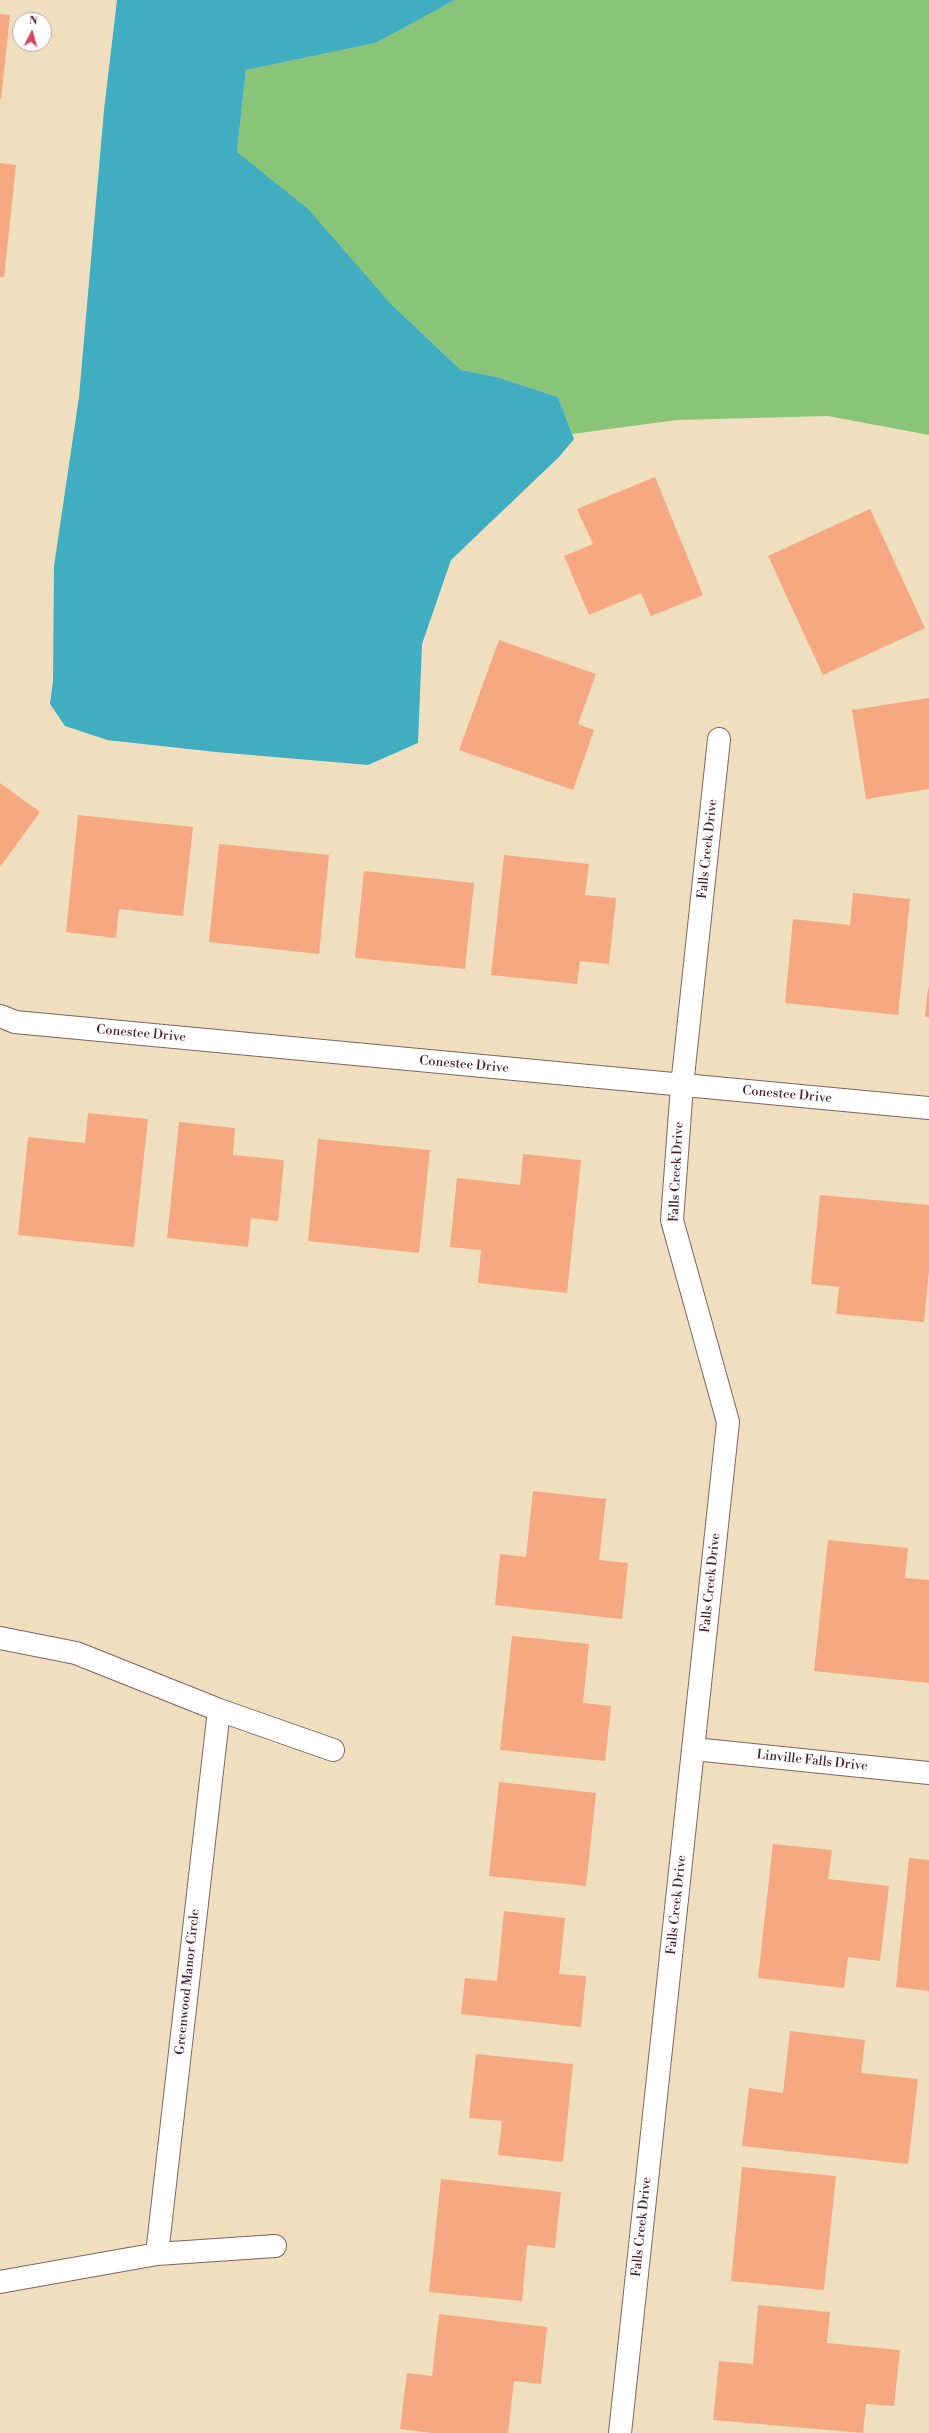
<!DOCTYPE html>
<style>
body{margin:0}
#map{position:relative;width:929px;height:2433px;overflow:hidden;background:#efdfbe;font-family:"Libre Bodoni",serif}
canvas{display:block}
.north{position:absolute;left:12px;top:12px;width:40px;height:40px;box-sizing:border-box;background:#fff;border:1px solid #b7a5aa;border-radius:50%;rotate:6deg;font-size:11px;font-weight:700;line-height:16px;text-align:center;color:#4a1f2b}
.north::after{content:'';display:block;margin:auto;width:14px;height:18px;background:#d1495b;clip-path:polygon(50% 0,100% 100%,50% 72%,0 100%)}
</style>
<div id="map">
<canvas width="929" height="2433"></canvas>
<div class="north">N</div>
</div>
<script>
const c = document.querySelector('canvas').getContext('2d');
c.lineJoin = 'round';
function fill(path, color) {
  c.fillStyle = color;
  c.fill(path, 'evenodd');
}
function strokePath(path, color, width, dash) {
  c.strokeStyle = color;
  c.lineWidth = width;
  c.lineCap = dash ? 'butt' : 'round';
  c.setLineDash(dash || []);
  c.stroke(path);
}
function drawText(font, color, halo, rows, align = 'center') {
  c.font = font + ' "Libre Bodoni",serif';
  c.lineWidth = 3.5;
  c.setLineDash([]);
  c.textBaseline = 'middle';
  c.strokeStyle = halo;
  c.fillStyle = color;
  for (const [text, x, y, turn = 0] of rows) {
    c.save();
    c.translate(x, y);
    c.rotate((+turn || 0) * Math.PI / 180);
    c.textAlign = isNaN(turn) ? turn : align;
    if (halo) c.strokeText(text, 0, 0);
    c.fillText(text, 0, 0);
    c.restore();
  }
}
fill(new Path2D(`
 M455,0H929V435L828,416L677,420L572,434L558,397L497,377L461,370L389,302L237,152L246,70L376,43Z`), '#89c479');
fill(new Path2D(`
 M117,0H455L376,43L246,70L237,152L308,209L389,302L461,370L497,377L558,397L574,439L559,457L451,560L422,644L418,743L368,765L216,752L107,740L65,726L50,704L53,681L54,566L79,397L104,110Z`), '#41adc0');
fill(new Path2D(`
 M0,14L10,15L1,99H0Z
 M0,163L16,165L4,277H0Z
 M655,477L703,595L651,616L641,593L589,615L564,556L593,544L577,509Z
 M870,509L925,628L823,675L768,556Z
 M499,640L596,674L578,724L594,730L573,790L459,750Z
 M929,698V789L866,799L852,710Z
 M0,783L40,812L0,867Z
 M78,815L193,827L183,916L119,909L116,938L66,932Z
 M219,844L329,855L319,954L209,942Z
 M504,855L589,864L585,895L616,898L609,964L580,961L577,984L491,975Z
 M364,871L474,883L465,969L355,958Z
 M853,893L910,899L898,1015L785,1003L793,919L850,925Z
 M928,988H929V1017H925Z
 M88,1113L148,1119L134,1247L18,1235L28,1137L85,1143Z
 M179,1122L235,1128L233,1155L284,1160L278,1221L251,1218L248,1247L167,1238Z
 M318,1139L430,1150L419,1253L308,1241Z
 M523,1154L581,1160L567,1293L478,1283L481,1250L450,1247L457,1178L520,1185Z
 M820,1195L929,1205V1270L924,1322L836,1314L839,1287L811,1284Z
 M533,1491L606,1499L599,1560L628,1563L622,1619L495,1605L500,1554L526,1557Z
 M828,1540L908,1548L905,1578L929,1580V1683L814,1671Z
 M512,1636L589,1644L583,1703L611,1706L605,1761L500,1750Z
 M499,1782L596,1793L586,1886L489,1876Z
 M773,1844L832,1850L828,1879L889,1886L880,1961L848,1957L844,1988L758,1978Z
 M909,1858L929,1860V1991L896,1987Z
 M504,1911L565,1918L559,1974L586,1976L581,2027L461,2014L465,1978L497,1981Z
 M790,2031L865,2040L861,2073L918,2079L908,2164L742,2146L749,2088L783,2093Z
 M476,2054L573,2064L563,2162L498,2155L502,2121L469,2118Z
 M742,2167L836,2176L824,2290L731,2281Z
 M441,2179L561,2192L555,2248L527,2245L522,2301L429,2292Z
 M758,2305L830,2312L827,2343L900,2350L894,2406L866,2404L863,2433L713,2420L719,2361L753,2364Z
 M439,2314L547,2327L541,2384L514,2381L508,2433H432L400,2429L407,2373L432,2376Z`), '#f6a881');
const minor = new Path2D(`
 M0,1016L15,1022L929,1108
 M0,1638L76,1653L219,1710L333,1750
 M694,1749L929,1773
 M157,2254L219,1710
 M0,2282L157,2254L275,2246
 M620,2433L728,1422L672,1220L682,1086L719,739`);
strokePath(minor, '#84625e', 24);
strokePath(minor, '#fff', 22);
drawText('13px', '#4a1f2b', '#fff', [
 ["Falls Creek Drive",708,849,-84],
 ["Conestee Drive",141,1034,5],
 ["Conestee Drive",464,1065,5],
 ["Conestee Drive",787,1095,5],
 ["Falls Creek Drive",677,1172,-87],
 ["Falls Creek Drive",711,1583,-84],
 ["Linville Falls Drive",812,1761,6],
 ["Falls Creek Drive",677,1905,-84],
 ["Greenwood Manor Circle",188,1982,-84],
 ["Falls Creek Drive",642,2227,-84]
]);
</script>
